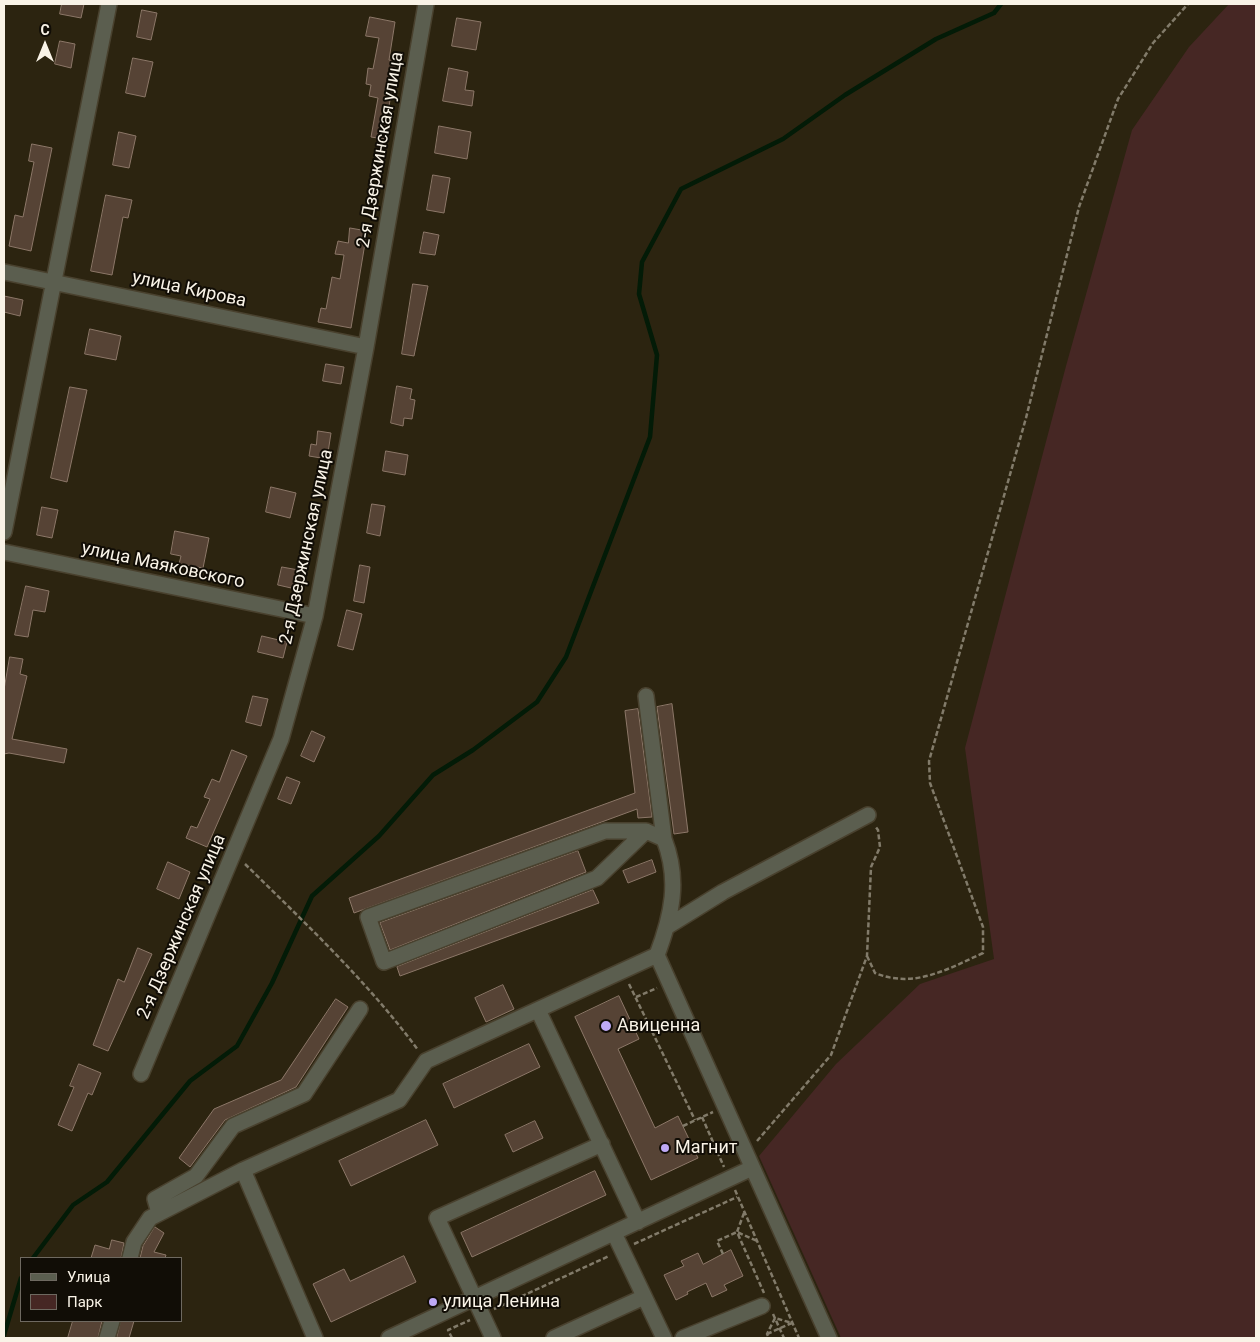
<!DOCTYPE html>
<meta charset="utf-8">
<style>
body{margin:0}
#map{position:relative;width:1260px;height:1342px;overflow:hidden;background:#2c2410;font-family:Roboto,sans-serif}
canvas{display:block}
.frame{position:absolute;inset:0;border:5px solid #f9f3e7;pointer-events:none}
.legend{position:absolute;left:20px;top:1257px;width:162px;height:65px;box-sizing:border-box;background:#110d06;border:1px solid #6e6960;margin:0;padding:6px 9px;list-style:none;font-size:15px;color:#f9f3e7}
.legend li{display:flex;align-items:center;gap:10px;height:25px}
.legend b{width:25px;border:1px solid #6e6960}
.north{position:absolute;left:20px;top:20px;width:50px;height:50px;-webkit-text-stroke:4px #110d06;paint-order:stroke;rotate:0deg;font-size:14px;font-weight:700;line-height:20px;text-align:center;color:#f9f3e7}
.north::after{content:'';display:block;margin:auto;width:18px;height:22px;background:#f9f3e7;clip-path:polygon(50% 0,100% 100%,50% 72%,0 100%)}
</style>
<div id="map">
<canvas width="1260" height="1342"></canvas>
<div class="frame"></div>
<ul class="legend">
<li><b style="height:6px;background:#5b5e4f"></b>Улица</li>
<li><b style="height:14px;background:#462724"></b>Парк</li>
</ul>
<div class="north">С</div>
</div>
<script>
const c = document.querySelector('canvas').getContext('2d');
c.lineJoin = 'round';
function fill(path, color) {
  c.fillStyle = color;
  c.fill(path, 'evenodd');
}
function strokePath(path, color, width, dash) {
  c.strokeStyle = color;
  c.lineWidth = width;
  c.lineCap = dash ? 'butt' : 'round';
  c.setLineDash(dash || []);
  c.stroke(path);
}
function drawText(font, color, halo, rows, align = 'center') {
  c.font = font + ' Roboto,sans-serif';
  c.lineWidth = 4;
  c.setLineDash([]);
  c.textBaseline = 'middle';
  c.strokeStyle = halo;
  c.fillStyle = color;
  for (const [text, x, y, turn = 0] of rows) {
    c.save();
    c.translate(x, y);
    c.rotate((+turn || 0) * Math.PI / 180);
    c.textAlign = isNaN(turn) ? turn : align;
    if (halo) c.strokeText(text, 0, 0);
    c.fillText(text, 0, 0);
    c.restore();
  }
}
fill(new Path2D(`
 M1229,4H1256V1338H841L759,1156L836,1064L920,984L994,959L965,748L1066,366L1132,130L1189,47Z`), '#462724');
strokePath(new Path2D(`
 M33,1258L73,1205L107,1182L190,1081L237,1046L272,983L312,896L379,836L433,775L473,750L537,702L566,657L650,437L657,355L639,294L642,262L681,189L783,139L845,95L936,39L994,13L1001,4
 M4,1335L21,1278`), '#031b07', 4.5);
const building = new Path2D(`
 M62,4H84L81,18L60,14Z
 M142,10L157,13L151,40L137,37Z
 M370,17L395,22L389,60L396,61L384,139L371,137L378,98L369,96L371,85L366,84L368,68L373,69L379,38L366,36Z
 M457,18L481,22L476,50L452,46Z
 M60,41L75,44L71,68L55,64Z
 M133,58L153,62L145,97L126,93Z
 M449,68L468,72L465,90L474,91L472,106L443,101Z
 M439,126L471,132L467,159L435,153Z
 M119,132L136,136L129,168L113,165Z
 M32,144L52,148L31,251L9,246L15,215L23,217L34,162L29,161Z
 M433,175L450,178L444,213L427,210Z
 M106,195L132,200L128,218L123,217L112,275L91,271Z
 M350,228L367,231L351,328L318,322L321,308L326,309L332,277L340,279L344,255L335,254L338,241L348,243Z
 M424,232L439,235L435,255L420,253Z
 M413,284L428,286L414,356L402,354Z
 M4,296L23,300L20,316L4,312Z
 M90,329L121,336L116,360L85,354Z
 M326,364L344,367L341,384L323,381Z
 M397,386L412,389L410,399L415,400L412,419L404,418L403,426L391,423Z
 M70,387L87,390L67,482L51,478Z
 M318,431L331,433L327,459L309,456L311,444L316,445Z
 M386,451L408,455L405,475L383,471Z
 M271,487L296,493L290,518L266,512Z
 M372,504L385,506L380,536L367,533Z
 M42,507L58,510L52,538L37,535Z
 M175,531L209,538L203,568L179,564L181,556L171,554Z
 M360,565L370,567L364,603L354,601Z
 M282,567L304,571L300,590L278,585Z
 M26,586L49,591L45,612L33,610L28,637L15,635Z
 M347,610L362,614L353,650L338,646Z
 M262,636L287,642L283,658L258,652Z
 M10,657L23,659L20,674L27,676L12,739L67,749L64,763L9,753L4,754V690Z
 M253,696L268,699L261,726L246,722Z
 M672,704L688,832L674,834L657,707Z
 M638,709L652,817L638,818L637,809L354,913L349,898L635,793L625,711Z
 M312,731L325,737L314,762L301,756Z
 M232,750L247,756L207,847L186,838L191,826L197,828L210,799L204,797L212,779L219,782Z
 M287,777L300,782L291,804L278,799Z
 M578,851L586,872L390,950L389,947L380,923Z
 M652,860L656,872L628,883L623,871Z
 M168,862L190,872L179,899L157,889Z
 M593,890L599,903L400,976L397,967Z
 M138,948L152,954L108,1051L93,1045L118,979L124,982Z
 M503,985L514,1009L486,1022L475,998Z
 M619,996L639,1039L618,1049L655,1128L678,1116L698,1158L651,1180L575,1017Z
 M336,999L348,1007L296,1087L225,1120L190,1167L179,1158L214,1109L281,1080Z
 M529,1044L540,1067L454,1108L443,1084Z
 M79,1064L101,1073L92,1095L88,1093L72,1131L58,1125L74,1087L70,1086Z
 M426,1120L438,1145L351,1186L339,1161Z
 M535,1121L543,1138L513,1152L505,1135Z
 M595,1171L606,1195L472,1257L461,1233Z
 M155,1227L164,1233L154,1252L166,1255L165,1258H140L143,1246Z
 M112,1240L124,1243L121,1258H91L95,1245L109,1249Z
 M731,1250L743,1276L724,1285L727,1290L712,1297L706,1283L687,1292L688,1294L676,1300L664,1275L684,1266L681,1261L698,1253L703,1264Z
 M404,1256L416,1282L331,1322L313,1284L344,1269L350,1281Z
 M73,1321H102L98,1338H68Z
 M121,1321H134L129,1338H117Z`);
fill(building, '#564335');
strokePath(building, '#8c7768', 1);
const minor = new Path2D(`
 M4,272L366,347
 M4,532L109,4
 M4,552L315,616
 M646,696L664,839
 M668,926L723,892L868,815
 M657,955L829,1338
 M538,1010L638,1222
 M141,1074L281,739L315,616L366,347L426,4
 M159,1213L155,1199L196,1176L233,1126L304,1094L360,1009
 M614,1233L664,1338
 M130,1258L134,1242L150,1218L243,1170
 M107,1338L112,1321
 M315,1338L243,1170L399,1100L426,1061L657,955C672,915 680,880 664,839L646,831H605L368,917L384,962L597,878L646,831
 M389,1338L752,1168
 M493,1338L437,1218L602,1144
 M554,1338L644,1297
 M683,1338L762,1306`);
strokePath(minor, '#49412e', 18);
strokePath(new Path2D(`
 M245,864C305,923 368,982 418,1050
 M867,956L875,973C914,989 948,969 983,953V927L930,783L929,761L1026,418L1079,207L1118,99L1153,43L1188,4
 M629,984L695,1120
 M636,997L657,988
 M702,1117L724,1167
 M683,1126L713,1112
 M757,1141L831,1055L867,956L871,867L880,847L878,830L875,826
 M735,1190L799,1338
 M744,1213L737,1232L764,1293
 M634,1244L737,1197
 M723,1254L717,1241L737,1232L757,1241
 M494,1309L609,1256
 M773,1314L784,1338
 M767,1334L792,1323L775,1318L767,1334L769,1338
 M452,1338L448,1330L470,1320`), '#827b6a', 2.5, [5, 2.5]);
strokePath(minor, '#5b5e4f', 15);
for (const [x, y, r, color] of [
 [606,1026,6,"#bea9f5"],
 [665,1148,5,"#bea9f5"],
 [433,1302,5,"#bea9f5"]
]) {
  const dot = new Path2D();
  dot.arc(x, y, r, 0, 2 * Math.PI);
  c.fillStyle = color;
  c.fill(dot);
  strokePath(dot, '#110d06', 2);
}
drawText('18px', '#f9f3e7', '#110d06', [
 ["2-я Дзержинская улица",381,150,-80],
 ["улица Кирова",189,290,12],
 ["2-я Дзержинская улица",307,547,-78],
 ["улица Маяковского",163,566,12],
 ["2-я Дзержинская улица",182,927,-67]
]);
drawText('18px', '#f9f3e7', '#110d06', [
 ["Авиценна",617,1026],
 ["Магнит",675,1148],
 ["улица Ленина",443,1302]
], 'left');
</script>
